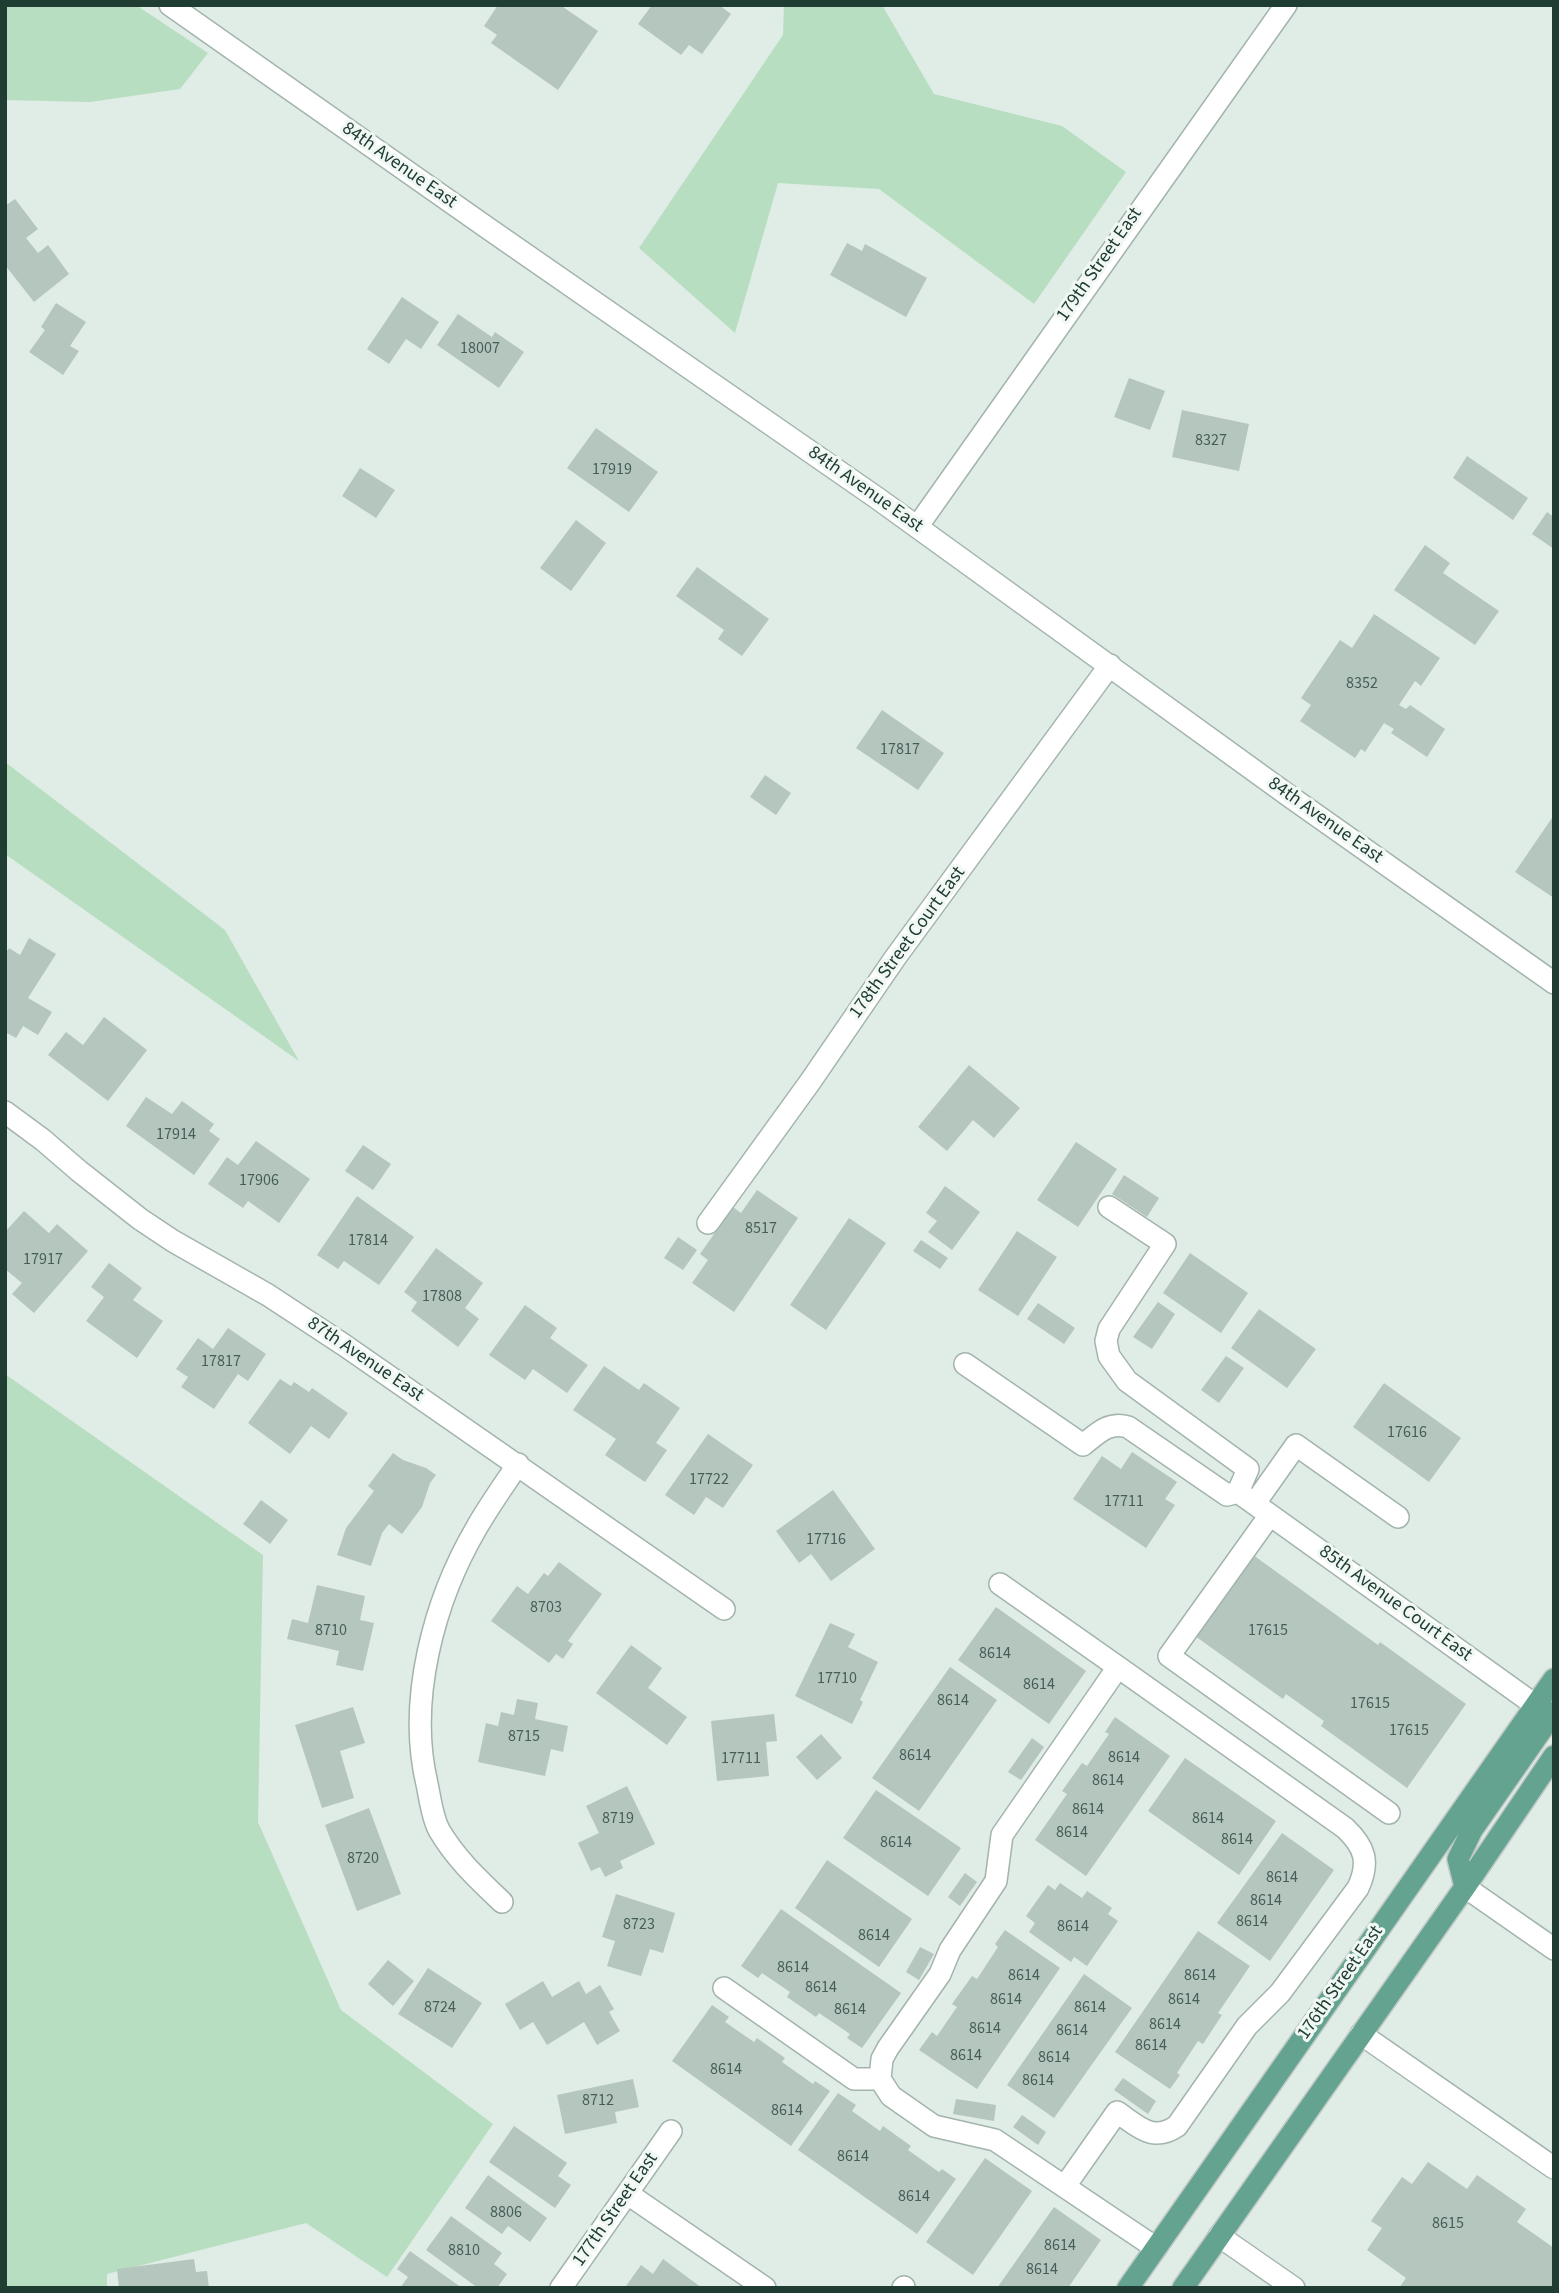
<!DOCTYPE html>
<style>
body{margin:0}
#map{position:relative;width:1559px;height:2293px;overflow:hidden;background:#e0ece6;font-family:"Source Sans 3",sans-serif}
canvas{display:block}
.frame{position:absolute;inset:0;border:7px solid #203d34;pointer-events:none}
</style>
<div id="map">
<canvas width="1559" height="2293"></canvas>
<div class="frame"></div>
</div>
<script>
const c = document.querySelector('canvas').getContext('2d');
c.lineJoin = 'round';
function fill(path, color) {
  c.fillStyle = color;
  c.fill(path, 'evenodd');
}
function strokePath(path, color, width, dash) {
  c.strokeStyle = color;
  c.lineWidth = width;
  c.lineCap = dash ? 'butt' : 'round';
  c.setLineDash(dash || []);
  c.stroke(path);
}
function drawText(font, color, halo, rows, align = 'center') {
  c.font = font + ' "Source Sans 3",sans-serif';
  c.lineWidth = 6;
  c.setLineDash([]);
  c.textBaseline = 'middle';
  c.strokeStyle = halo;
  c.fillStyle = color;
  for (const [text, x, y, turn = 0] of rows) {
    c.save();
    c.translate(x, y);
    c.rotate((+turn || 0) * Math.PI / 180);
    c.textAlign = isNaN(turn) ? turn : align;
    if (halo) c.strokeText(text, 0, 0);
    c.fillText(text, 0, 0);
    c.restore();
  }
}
fill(new Path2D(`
 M5,5H136L208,53L180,89L90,102L5,100Z
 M784,5H882L934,94L1062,126L1126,172L1034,304L879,189L778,183L735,333L639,248L783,35Z
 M5,762L225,930L299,1061L5,854Z
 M5,1374L263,1555L258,1822L341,2010L493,2124L387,2277L306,2223L107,2274V2288H5Z`), '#b8dec1');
fill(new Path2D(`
 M498,5H560L598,31L558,90L491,43L497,35L484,26Z
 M652,5H719L731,14L702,54L689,45L681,55L638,24Z
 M15,199L38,229L26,238L38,253L48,245L69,274L34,302L5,265V206Z
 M847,243L862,251L865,244L927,278L906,317L830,275Z
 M402,297L439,322L421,349L406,339L389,364L367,349Z
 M56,303L86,322L70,346L79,351L63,375L29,352L45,330L41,327Z
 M458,314L492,337L495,332L524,352L499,388L437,345Z
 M1129,378L1165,391L1150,430L1114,417Z
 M1182,410L1249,424L1239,471L1172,457Z
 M596,428L658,472L629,512L567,468Z
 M1467,456L1528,498L1513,520L1453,478Z
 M360,468L395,490L376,518L342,496Z
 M1547,512L1554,517V549L1532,534Z
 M576,520L606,543L571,591L540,568Z
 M1425,545L1450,563L1443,573L1499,611L1475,645L1394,590Z
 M697,567L769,619L742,656L718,639L724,630L676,596Z
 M1374,614L1440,658L1421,686L1415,681L1399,705L1406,709L1410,705L1445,729L1427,757L1391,733L1394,729L1384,723L1365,752L1361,749L1355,758L1300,721L1311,705L1301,698L1340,640L1352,648Z
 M882,710L944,753L918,790L856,748Z
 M765,775L791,793L776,815L750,797Z
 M1554,815V898L1515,872Z
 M29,938L56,954L28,998L52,1012L38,1035L23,1026L16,1038L5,1032V954L9,948L20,955Z
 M104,1017L147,1050L108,1101L48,1055L66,1032L83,1045Z
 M969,1065L1020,1108L994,1138L973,1120L947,1151L918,1127Z
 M146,1097L172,1114L182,1101L214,1124L209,1131L220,1139L194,1175L126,1126Z
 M256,1141L310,1179L279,1223L248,1201L243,1208L208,1184L227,1157L238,1165Z
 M1076,1142L1117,1169L1078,1227L1037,1200Z
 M363,1145L391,1164L373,1190L345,1171Z
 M1124,1175L1159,1198L1147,1217L1112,1194Z
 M945,1186L980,1212L952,1250L928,1232L937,1221L926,1213Z
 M757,1190L798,1218L734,1312L692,1283L708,1260L700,1254L733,1207L741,1213Z
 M357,1196L414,1237L379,1285L344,1261L338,1269L317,1255Z
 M24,1211L49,1233L57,1224L88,1251L34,1313L12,1294L22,1283L5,1269V1232Z
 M849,1218L886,1243L826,1330L790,1305Z
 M1017,1231L1057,1257L1018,1316L978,1290Z
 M678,1237L697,1250L683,1270L664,1258Z
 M921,1240L948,1258L940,1269L913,1251Z
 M436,1248L483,1283L465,1308L479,1319L458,1347L411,1311L417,1302L404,1292Z
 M1190,1253L1248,1293L1221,1333L1163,1293Z
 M109,1263L142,1288L133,1300L163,1321L137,1358L86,1321L104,1297L91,1287Z
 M1158,1302L1175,1314L1152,1349L1133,1337Z
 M1038,1303L1075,1328L1064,1344L1027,1319Z
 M525,1305L557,1328L550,1338L588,1365L567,1393L533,1369L525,1380L489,1355Z
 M1259,1309L1316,1349L1287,1388L1231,1348Z
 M228,1328L266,1354L248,1381L238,1374L214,1409L181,1387L188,1377L176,1369L198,1338L213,1349Z
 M1226,1356L1244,1368L1219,1403L1201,1390Z
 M604,1366L639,1390L644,1383L680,1408L656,1443L667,1450L645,1482L605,1455L616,1439L573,1410Z
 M280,1379L291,1386L294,1382L309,1392L312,1388L348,1413L329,1439L311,1426L290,1454L248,1423Z
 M1384,1383L1461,1438L1429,1482L1353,1427Z
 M708,1434L753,1465L723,1508L706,1497L694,1515L665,1495Z
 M1132,1452L1177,1482L1165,1499L1175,1505L1146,1548L1073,1499L1102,1456L1121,1469Z
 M393,1453L403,1460L426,1468L436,1475L430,1483L422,1507L402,1534L389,1524L382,1533L371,1566L337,1555L346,1528L374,1491L368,1486Z
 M833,1490L875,1549L831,1581L811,1554L799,1563L776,1531Z
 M261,1500L288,1520L270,1544L243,1524Z
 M1253,1555L1378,1645L1380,1642L1466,1704L1407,1788L1321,1726L1324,1721L1286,1694L1283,1699L1195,1636Z
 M559,1562L602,1594L568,1641L573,1644L563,1659L556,1654L549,1663L491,1621L517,1586L528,1594L544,1573L548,1576Z
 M317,1585L365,1596L360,1620L374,1623L363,1671L336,1665L339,1651L287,1639L292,1619L308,1623Z
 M996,1607L1086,1671L1049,1724L958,1660Z
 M830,1623L855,1634L848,1647L878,1662L860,1700L863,1702L852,1724L795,1696Z
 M631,1645L662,1668L648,1688L687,1717L667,1745L596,1693Z
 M950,1667L997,1700L919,1811L872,1778Z
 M517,1699L538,1703L535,1719L568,1726L563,1752L551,1749L545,1776L478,1762L486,1723L498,1726L501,1712L514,1715Z
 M353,1707L365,1743L340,1751L354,1798L322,1808L295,1725Z
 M774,1714L777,1741L766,1742L769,1776L717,1781L711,1721Z
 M1115,1717L1170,1756L1086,1876L1035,1840L1067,1794L1062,1791L1082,1763L1087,1766L1109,1734L1105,1732Z
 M821,1734L842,1758L817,1780L796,1757Z
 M1032,1738L1044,1747L1021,1780L1008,1772Z
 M1185,1758L1276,1821L1239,1875L1148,1811Z
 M627,1786L655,1844L620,1861L623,1868L605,1877L600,1867L591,1871L578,1843L599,1833L586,1806Z
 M876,1790L961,1848L928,1896L843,1838Z
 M369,1808L401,1894L357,1911L325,1825Z
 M1282,1833L1334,1870L1270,1961L1217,1923Z
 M827,1860L912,1919L879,1967L795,1908Z
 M965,1873L977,1882L960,1906L948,1897Z
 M1060,1883L1082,1898L1087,1891L1112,1908L1108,1914L1118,1921L1087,1966L1074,1957L1071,1962L1029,1932L1035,1923L1026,1916L1048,1885L1055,1890Z
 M616,1894L675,1913L663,1953L650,1949L641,1976L607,1966L615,1941L602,1937Z
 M781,1909L901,1993L862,2048L847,2038L850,2034L819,2013L816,2017L787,1997L790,1992L762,1973L758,1978L741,1966Z
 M1005,1930L1060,1968L977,2089L919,2050L932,2032L937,2036L957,2007L952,2004L972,1976L977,1979L998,1947L995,1944Z
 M1198,1931L1250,1966L1218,2013L1222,2015L1203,2044L1198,2041L1177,2073L1180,2075L1170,2089L1115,2052Z
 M920,1947L934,1954L919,1980L906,1972Z
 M388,1960L414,1981L393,2006L368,1984Z
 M428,1968L482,2003L452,2048L398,2014Z
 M1084,1974L1132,2008L1054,2118L1007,2085Z
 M543,1981L552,1997L579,1981L586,1994L600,1985L614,2009L609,2012L620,2031L597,2045L584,2022L547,2045L533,2022L520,2030L505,2004Z
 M712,2005L729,2017L725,2022L754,2042L757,2038L785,2058L782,2062L813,2084L815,2081L830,2091L791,2146L672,2061Z
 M1123,2078L1156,2101L1148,2114L1114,2090Z
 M633,2079L639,2107L615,2112L617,2123L565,2134L557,2095Z
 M838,2093L856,2105L852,2111L880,2131L883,2126L911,2146L908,2150L939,2172L942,2169L956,2179L917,2234L798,2150Z
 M956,2099L996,2105L994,2121L953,2114Z
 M1022,2115L1046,2132L1038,2145L1013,2127Z
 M514,2126L567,2163L558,2176L571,2185L555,2208L489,2162Z
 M985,2158L1032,2191L973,2275L926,2242Z
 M1428,2162L1467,2189L1477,2175L1526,2209L1517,2222L1554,2248V2288H1399L1406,2278L1367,2250L1382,2228L1371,2221L1402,2177L1412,2184Z
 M488,2175L547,2218L530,2242L508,2226L502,2234L465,2208Z
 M1054,2207L1101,2240L1068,2288H997Z
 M451,2216L502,2253L494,2264L507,2274L497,2288H478L426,2250Z
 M410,2251L462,2288H400L408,2277L397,2269Z
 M194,2259L196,2272L207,2271L209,2288H119L117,2269Z
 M663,2259L702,2288L626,2286L641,2265L653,2274Z`), '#b5c6bf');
const minor = new Path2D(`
 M170,5L489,229L877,498L1292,798L1554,983
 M917,527L1286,5
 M5,1112L43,1140L79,1171L140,1219L173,1241L268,1295L344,1345L724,1609
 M1109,1207L1165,1244L1109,1329L1106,1341L1109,1356L1127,1381L1248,1469L1238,1492
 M708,1223L810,1082L895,958L1110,665
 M965,1364L1083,1445C1098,1433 1109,1421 1128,1427L1227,1495L1238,1492
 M1238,1492L1549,1715
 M1255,1503L1296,1445L1398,1517
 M1270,1515L1169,1656L1389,1813
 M1000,1584L1118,1667
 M1465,1887L1554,1949
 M502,1902C478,1879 456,1859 439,1830C432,1817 430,1798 427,1784C407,1700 434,1600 477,1527C489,1506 504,1485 518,1464
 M724,1988L854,2079H880
 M1361,2034L1554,2168
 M1065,2186L1117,2112C1138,2126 1152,2143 1177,2126L1247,2026L1280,1993L1358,1888C1370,1862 1365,1847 1345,1828L1118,1667L1002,1835L996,1881L950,1950L940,1974L888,2048L882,2059L880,2079L891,2096L934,2126L995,2140L1156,2248
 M628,2194L765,2288
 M1219,2236L1294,2288
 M561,2288L671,2131
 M903,2288L904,2287`);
const major = new Path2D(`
 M1465,1887L1458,1859L1472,1830L1554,1712
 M1128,2288L1554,1679
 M1183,2288L1465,1887L1554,1756`);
strokePath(minor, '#a3b4ad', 24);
strokePath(major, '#c1c9c6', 24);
strokePath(minor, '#fff', 21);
strokePath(major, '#63a390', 21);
drawText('16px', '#455f57', null, [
 ["18007",480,349],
 ["8327",1211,441],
 ["17919",612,470],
 ["8352",1362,684],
 ["17817",900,750],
 ["17914",176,1135],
 ["17906",259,1181],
 ["8517",761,1229],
 ["17814",368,1241],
 ["17917",43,1260],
 ["17808",442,1297],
 ["17817",221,1362],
 ["17616",1407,1433],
 ["17722",709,1480],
 ["17711",1124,1502],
 ["17716",826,1540],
 ["8703",546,1608],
 ["8710",331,1631],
 ["17615",1268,1631],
 ["8614",995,1654],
 ["17710",837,1679],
 ["8614",1039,1685],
 ["8614",953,1701],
 ["17615",1370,1704],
 ["17615",1409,1731],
 ["8715",524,1737],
 ["8614",915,1756],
 ["8614",1124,1758],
 ["17711",741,1759],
 ["8614",1108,1781],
 ["8614",1088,1810],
 ["8719",618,1819],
 ["8614",1208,1819],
 ["8614",1072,1833],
 ["8614",1237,1840],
 ["8614",896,1843],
 ["8720",363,1859],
 ["8614",1282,1878],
 ["8614",1266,1901],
 ["8614",1252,1922],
 ["8723",639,1925],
 ["8614",1073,1927],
 ["8614",874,1936],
 ["8614",793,1968],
 ["8614",1024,1976],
 ["8614",1200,1976],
 ["8614",821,1988],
 ["8614",1006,2000],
 ["8614",1184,2000],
 ["8724",440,2008],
 ["8614",1090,2008],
 ["8614",850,2010],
 ["8614",1165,2025],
 ["8614",985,2029],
 ["8614",1072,2031],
 ["8614",1151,2046],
 ["8614",966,2056],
 ["8614",1054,2058],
 ["8614",726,2070],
 ["8614",1038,2081],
 ["8712",598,2101],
 ["8614",787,2111],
 ["8614",853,2157],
 ["8614",914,2197],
 ["8806",506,2213],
 ["8615",1448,2224],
 ["8614",1060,2246],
 ["8810",464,2251],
 ["8614",1042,2270]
]);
drawText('19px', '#203d34', '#f1f8f4', [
 ["84th Avenue East",399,166,35],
 ["179th Street East",1100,265,-55],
 ["84th Avenue East",865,490,35],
 ["84th Avenue East",1325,821,35],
 ["178th Street Court East",908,943,-54],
 ["87th Avenue East",365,1360,34],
 ["85th Avenue Court East",1395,1604,36],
 ["176th Street East",1341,1983,-55],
 ["177th Street East",616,2210,-55]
]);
</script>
